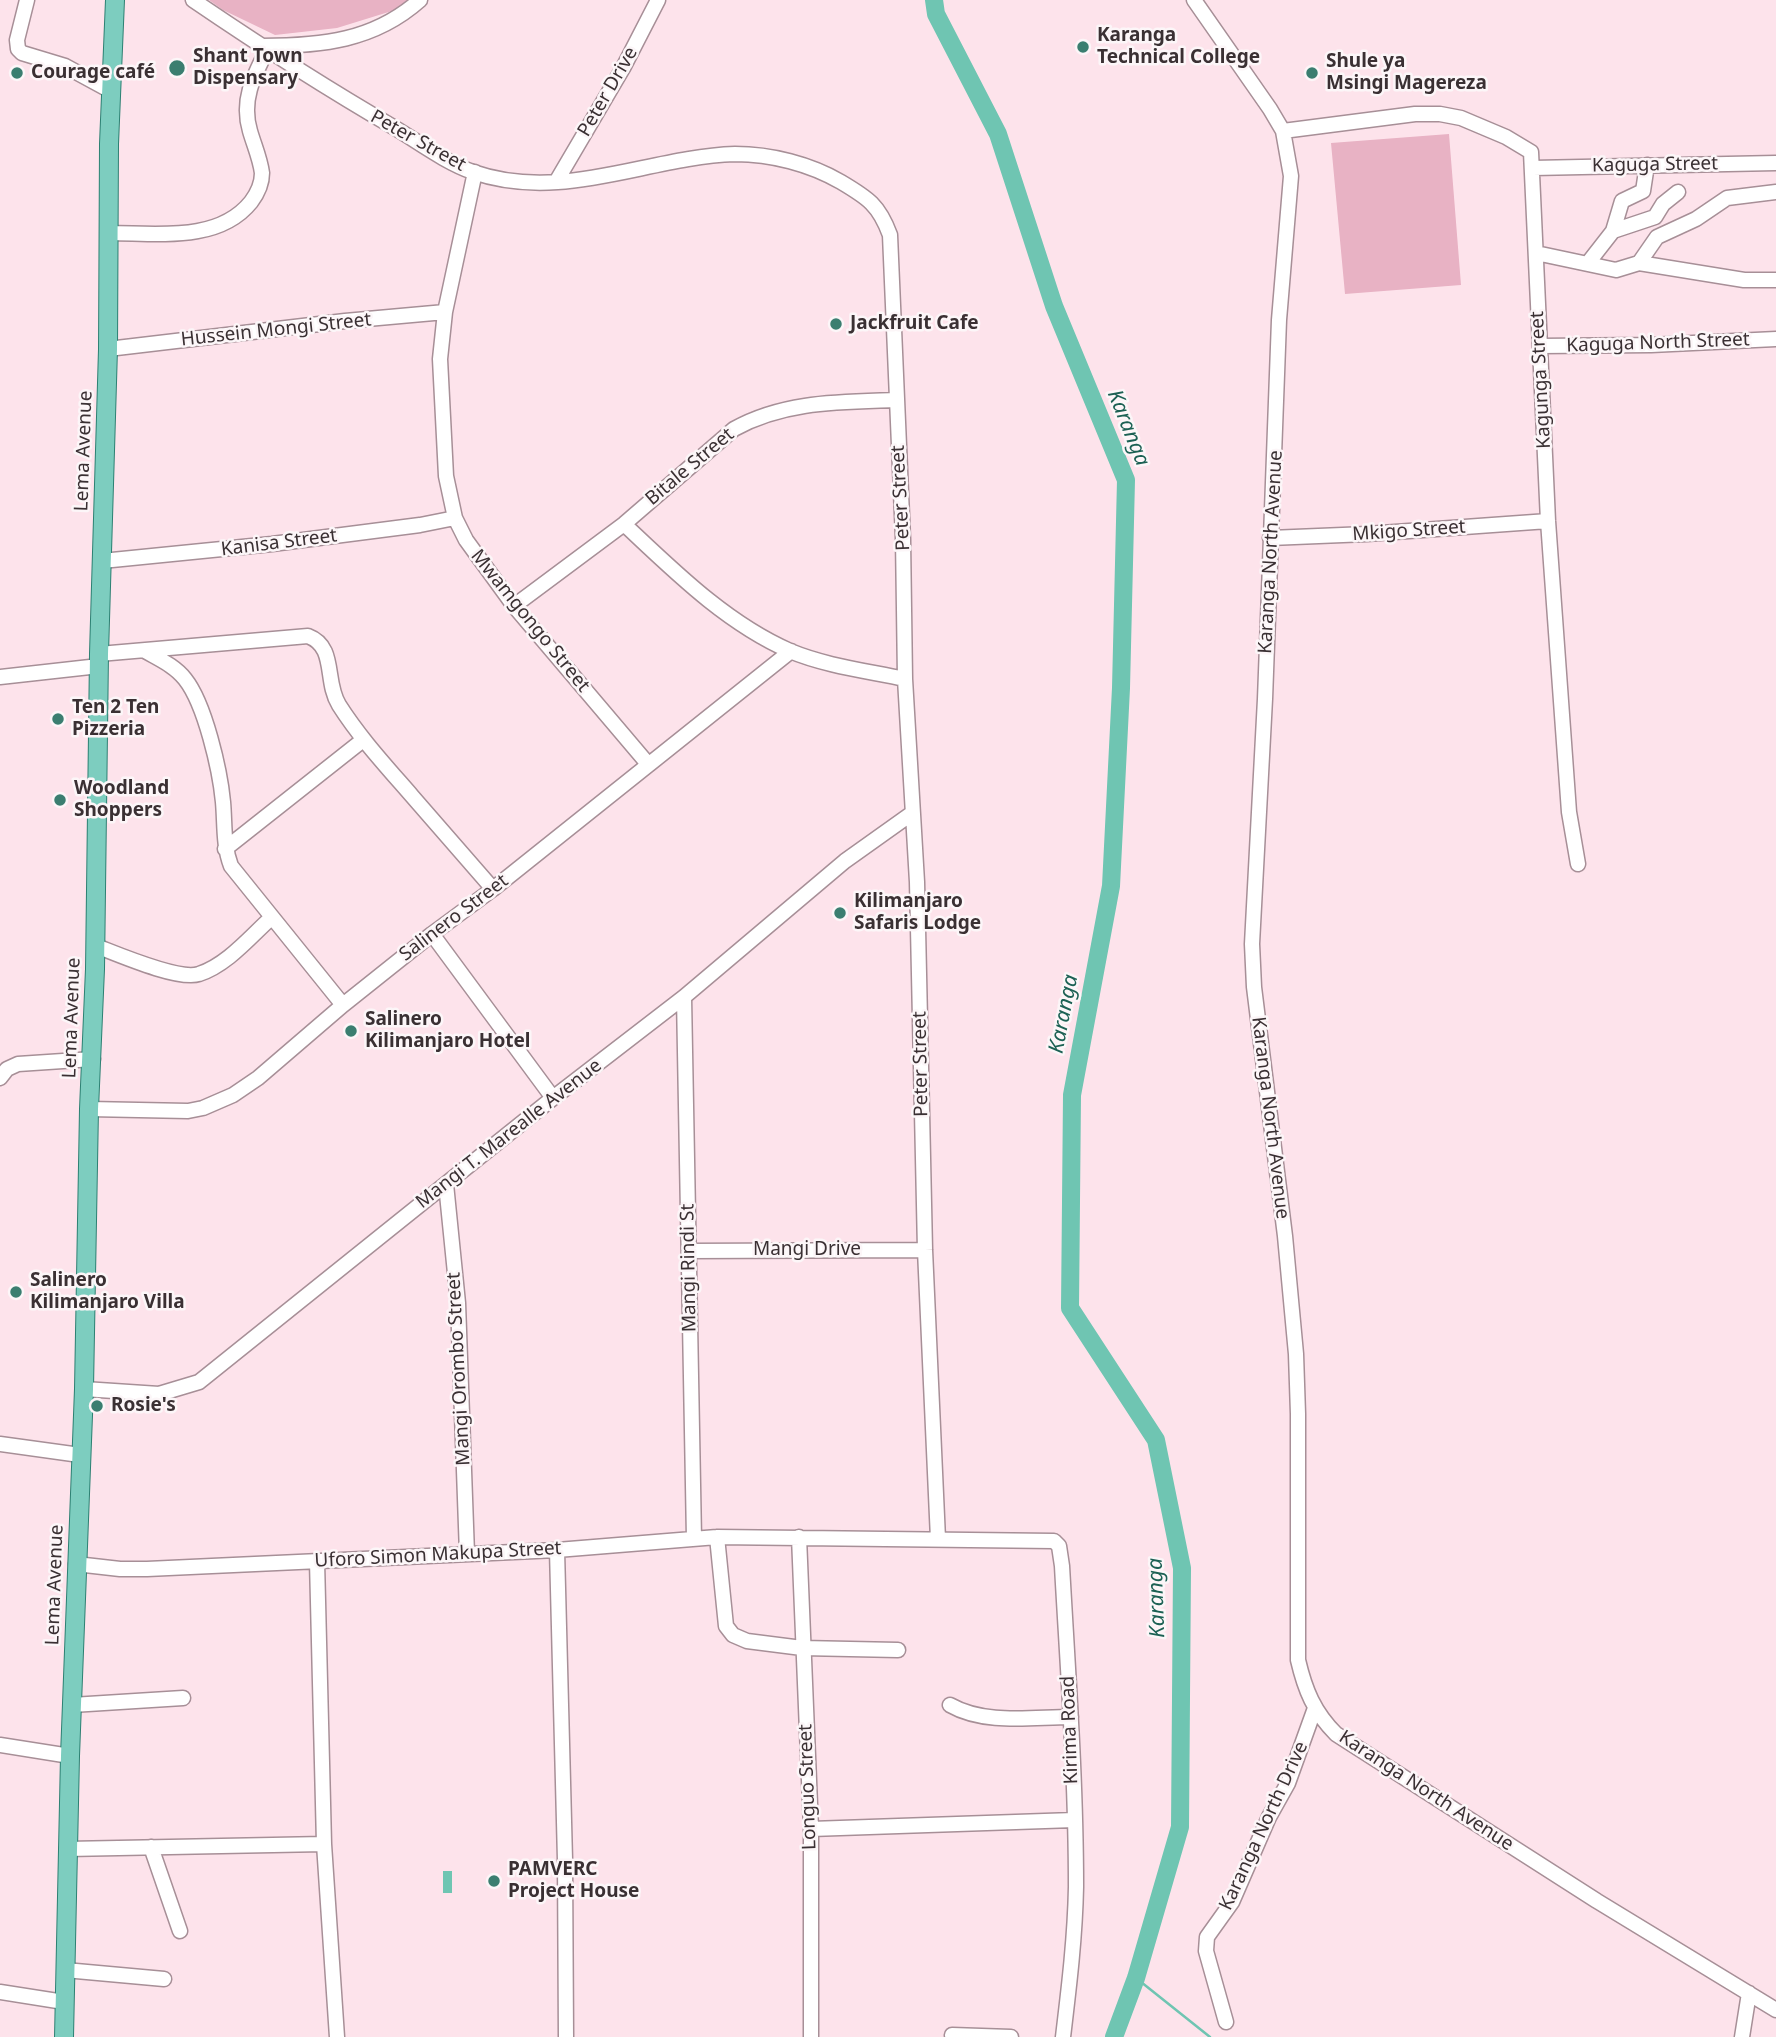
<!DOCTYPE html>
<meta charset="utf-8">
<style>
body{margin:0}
canvas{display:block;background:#fde3eb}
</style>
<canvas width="1776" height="2037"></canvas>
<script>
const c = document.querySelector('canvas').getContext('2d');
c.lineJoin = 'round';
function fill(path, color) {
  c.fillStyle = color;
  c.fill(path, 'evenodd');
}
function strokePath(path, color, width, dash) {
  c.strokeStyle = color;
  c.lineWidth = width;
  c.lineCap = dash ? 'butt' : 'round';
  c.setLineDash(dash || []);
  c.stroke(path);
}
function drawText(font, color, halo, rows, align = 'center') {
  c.font = font + ' "Noto Sans",sans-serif';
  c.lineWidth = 5;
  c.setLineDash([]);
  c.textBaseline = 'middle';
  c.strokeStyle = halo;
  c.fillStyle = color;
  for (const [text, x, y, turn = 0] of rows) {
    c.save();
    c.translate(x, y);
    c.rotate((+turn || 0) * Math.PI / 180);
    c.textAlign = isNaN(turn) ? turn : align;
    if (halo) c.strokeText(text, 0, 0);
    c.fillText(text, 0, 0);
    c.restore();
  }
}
fill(new Path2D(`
 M209,0H414L408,6L337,28L275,35L223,10Z
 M1449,134L1461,285L1345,294L1331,143Z`), '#e8b2c4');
fill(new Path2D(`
 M443,1871H452V1893H443Z`), '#6fc5b2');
strokePath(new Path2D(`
 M1136,1978L1210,2037`), '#6fc5b2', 2.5);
strokePath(new Path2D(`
 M934,0L936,14L998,134L1054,306L1126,480L1121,688L1111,886L1072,1095L1070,1308L1156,1440L1182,1568L1180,1827L1136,1978L1114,2037`), '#6fc5b2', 18);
const minor = new Path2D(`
 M27,0L17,40L18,49L22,53L65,66L111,91
 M193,0C259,45 326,88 395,128C420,143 445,162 473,172C562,203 647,157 735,154C771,154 810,164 841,182C868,198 879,205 890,235L903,539L905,679L917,882L925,1250L938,1539
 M1194,0L1270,109L1283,131L1291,176L1279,320L1265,699L1252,944L1254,987L1285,1236L1296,1354L1298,1414V1660C1305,1690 1314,1712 1336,1734L1597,1901L1776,2010
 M262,46C321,46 374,41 420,0
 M1283,131L1415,114H1440L1461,118L1506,137L1531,152L1548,521L1569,812L1578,864
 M1533,168L1776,163
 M475,172L445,312L440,359L446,476L455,518L466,540L514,606L648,764
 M556,182L623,68L658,0
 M1613,231L1622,201L1643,191L1647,165
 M109,233C156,233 218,243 251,202C257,194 262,183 262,173C260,158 254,145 250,131C241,101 253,77 267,50
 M1536,253L1616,270L1639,263L1744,280H1776
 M1588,263L1613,231L1655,217L1663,204L1678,192
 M1639,263L1657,237L1696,219L1727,198L1776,192
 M1540,346L1651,345L1776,339
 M108,349L345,321L445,312
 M624,524C674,571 726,623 790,651C826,666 868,671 905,679
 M1270,538L1367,534L1548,521
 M102,561L272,544L420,525L455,518
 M514,606L624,524L734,429C784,401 840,402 896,400
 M145,651C159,659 175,666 185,679C205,704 220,770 223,802C225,824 223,845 231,866L343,1005
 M99,654L308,636C337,647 324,681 339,705C360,738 386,766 412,796C439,827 466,858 493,889
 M0,677L99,666
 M225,849L363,740
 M432,934L553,1098
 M96,946C117,954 179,981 199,974C227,965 250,937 271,918
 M684,997L694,1539
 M0,1078L7,1069L18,1064L93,1059
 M89,1109L188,1111L203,1108L233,1095L258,1078L343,1005L432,934L493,889L791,651
 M446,1184L458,1303L467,1554
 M689,1251L925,1250
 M84,1389L159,1394L199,1382L553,1098L684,997L845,861L911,814
 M0,1444L80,1455
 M717,1537L726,1626L733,1635L747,1641L802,1648L898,1650
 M799,1537L811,1829V2037
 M557,1550L565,1860L566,2037
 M317,1561L324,1844L337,2037
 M76,1564L120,1569H147L557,1550L717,1537L1054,1541L1059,1546L1062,1566C1068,1673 1076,1780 1076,1887C1075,1938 1069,1987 1063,2037
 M72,1705L183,1698
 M950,1705C985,1725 1032,1717 1071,1717
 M0,1745L70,1756
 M811,1829L1074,1820
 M151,1847L180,1931
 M67,1849L324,1844
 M65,1970L164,1979
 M0,1992L64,2002
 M1226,2022L1206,1951L1207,1937L1232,1902L1269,1817L1288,1783L1315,1708
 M952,2035L1011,2037
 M1742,2037L1749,1993`);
const major = new Path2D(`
 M64,2037L70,1756L84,1389L89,1109L95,969L99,654L108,349L109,144L115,0`);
strokePath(minor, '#a78f97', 17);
strokePath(major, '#2d8173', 20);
strokePath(minor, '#fff', 14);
strokePath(major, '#7dcdbf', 18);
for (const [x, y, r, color] of [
 [1083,47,7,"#3b7e70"],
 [177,68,9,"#3b7e70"],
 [17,73,7,"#3b7e70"],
 [1312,73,7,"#3b7e70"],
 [836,324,7,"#3b7e70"],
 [58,719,7,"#3b7e70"],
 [60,800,7,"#3b7e70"],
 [840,913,7,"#3b7e70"],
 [351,1031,7,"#3b7e70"],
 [16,1292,7,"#3b7e70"],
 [97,1406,7,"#3b7e70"],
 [494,1881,7,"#3b7e70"]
]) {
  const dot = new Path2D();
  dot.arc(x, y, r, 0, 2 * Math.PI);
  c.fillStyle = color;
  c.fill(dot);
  strokePath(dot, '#fcf6f8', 2.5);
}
drawText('bold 19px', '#3a3033', '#fcf6f8', [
 ["Karanga",1097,36],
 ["Technical College",1097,58],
 ["Shant Town",193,57],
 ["Dispensary",193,79],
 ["Shule ya",1326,62],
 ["Msingi Magereza",1326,84],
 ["Courage café",31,73],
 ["Jackfruit Cafe",850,324],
 ["Ten 2 Ten",72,708],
 ["Pizzeria",72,730],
 ["Woodland",74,789],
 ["Shoppers",74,811],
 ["Kilimanjaro",854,902],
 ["Safaris Lodge",854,924],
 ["Salinero",365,1020],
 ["Kilimanjaro Hotel",365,1042],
 ["Salinero",30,1281],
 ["Kilimanjaro Villa",30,1303],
 ["Rosie's",111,1406],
 ["PAMVERC",508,1870],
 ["Project House",508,1892]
], 'left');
drawText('19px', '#3a3033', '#fcf6f8', [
 ["Peter Drive",608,92,-60],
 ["Peter Street",418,141,29],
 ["Kaguga Street",1655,165,-1],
 ["Hussein Mongi Street",276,330,-6],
 ["Kaguga North Street",1658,343,-2],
 ["Kagunga Street",1541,380,-93],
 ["Lema Avenue",84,451,-88],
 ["Bitale Street",690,467,-40],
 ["Peter Street",901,498,-93],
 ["Mkigo Street",1409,531,-4],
 ["Kanisa Street",279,543,-7],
 ["Karanga North Avenue",1271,552,-87],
 ["Mwamgongo Street",530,621,51],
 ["Salinero Street",454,918,-37],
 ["Lema Avenue",72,1018,-88],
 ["Peter Street",921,1064,-91],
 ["Karanga North Avenue",1270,1118,83],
 ["Mangi T. Marealle Avenue",509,1134,-38],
 ["Mangi Drive",807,1250],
 ["Mangi Rindi St",689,1268,-91],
 ["Mangi Orombo Street",459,1369,-93],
 ["Uforo Simon Makupa Street",438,1555,-3],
 ["Lema Avenue",55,1585,-88],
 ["Kirima Road",1070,1730,-92],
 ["Longuo Street",808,1787,-92],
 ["Karanga North Avenue",1426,1791,33],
 ["Karanga North Drive",1264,1826,-65]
]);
drawText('italic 21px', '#1c6154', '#fcf6f8', [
 ["Karanga",1128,428,68],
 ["Karanga",1064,1014,-79],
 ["Karanga",1157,1598,-92]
]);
</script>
